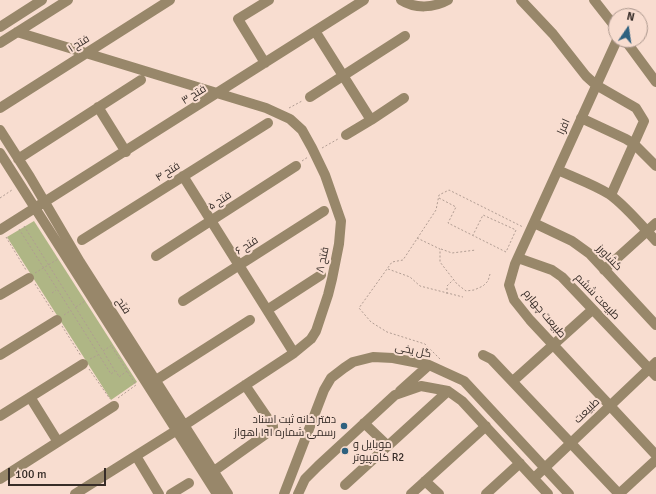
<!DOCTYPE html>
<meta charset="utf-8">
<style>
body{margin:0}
#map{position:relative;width:656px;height:494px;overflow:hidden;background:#f8ddd0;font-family:Signika,sans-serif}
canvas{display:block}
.north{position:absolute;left:608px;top:8px;width:40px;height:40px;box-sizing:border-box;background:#f8ddd0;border:1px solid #ab978d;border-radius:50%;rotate:13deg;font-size:11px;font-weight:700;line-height:16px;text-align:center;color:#372d28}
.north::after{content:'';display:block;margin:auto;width:14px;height:18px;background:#2f617f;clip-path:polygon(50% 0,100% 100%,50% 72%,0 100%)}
.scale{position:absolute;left:8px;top:468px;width:98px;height:18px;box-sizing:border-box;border:2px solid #372d28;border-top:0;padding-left:5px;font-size:12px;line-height:14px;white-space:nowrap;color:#372d28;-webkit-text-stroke:3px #f8ddd0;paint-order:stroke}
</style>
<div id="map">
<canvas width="656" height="494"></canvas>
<div class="north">N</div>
<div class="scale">100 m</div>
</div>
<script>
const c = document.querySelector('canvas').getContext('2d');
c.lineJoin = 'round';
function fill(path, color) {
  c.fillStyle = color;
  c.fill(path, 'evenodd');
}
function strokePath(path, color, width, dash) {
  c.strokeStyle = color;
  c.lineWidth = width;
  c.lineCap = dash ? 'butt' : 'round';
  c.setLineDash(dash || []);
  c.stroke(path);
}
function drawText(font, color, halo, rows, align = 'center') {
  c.font = font + ' Signika,Cairo,sans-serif';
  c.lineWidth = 4;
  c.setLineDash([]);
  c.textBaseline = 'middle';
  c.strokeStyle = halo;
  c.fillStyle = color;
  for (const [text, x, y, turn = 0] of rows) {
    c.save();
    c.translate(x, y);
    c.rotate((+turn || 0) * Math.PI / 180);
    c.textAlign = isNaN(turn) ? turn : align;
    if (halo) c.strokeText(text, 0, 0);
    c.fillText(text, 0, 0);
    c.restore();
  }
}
fill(new Path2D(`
 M34,221L137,382L111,400L7,237Z`), '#afb685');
strokePath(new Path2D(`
 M289,108L302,101
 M322,148L338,139
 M302,161L308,157
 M0,198L12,190
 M439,198L456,207L448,223L506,252L516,230L483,215L473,235
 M24,226L103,351L112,345
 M19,229L111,374L115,371L103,351
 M6,237L26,270
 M417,238L440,249V262L457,284L466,291L474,290L483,286L488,281L490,274
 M441,249L452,253L476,250
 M388,269L410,277L420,286L463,297
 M35,273L58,259
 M35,284L53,312
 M52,293L56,290
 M447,294V286L453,280
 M76,307L85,301
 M64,315L70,311
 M62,326L81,356
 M112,347L127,371L119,377L116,371
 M90,359L98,355
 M440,359L425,344L387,332L371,322L359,308L392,262L403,260L436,210L439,195L449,190L523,227
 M89,369L110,399
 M118,398L136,385L127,371`), '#b09c92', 1, [2, 2]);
strokePath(new Path2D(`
 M401,0C415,9 434,8 448,0
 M521,0L553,34L586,76L596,85L636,108L644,121L611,195
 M594,0L616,28
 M0,27L42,0
 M315,31L371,120L404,98
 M17,32L266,108L290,119L302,130L312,148L325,175L341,221L339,244L332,279L328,295L316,331L311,339L294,353L177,430L75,494
 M617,40L515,264L509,285L514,300L530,320L656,455
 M625,40L656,82
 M0,43L68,0
 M265,63L238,19L269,0
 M310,97L405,36
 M98,107L126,152
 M0,108L170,0
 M581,118L626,139L634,144L656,166
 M0,130L30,177L80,262L228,494
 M346,135L371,120
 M0,153L217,494
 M18,159L141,80
 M558,170C575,178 593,184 609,194C626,206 642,226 656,241
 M183,176L294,353
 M534,223L572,241L590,254L656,325
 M0,230L364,0
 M82,240L268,123
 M156,256L296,166
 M518,258L552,270L562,277L656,376
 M604,270L656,223
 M0,295L29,278
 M183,301L324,211
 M267,310L321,275
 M0,355L57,320
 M483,355L491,359L619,494
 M156,380L250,320
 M513,381L592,310
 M400,391L429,365
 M30,397L58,442
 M0,416L83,364
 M364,423L388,446
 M136,456L159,494
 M214,471L273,429V426L245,385
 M534,478L656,362
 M0,479L114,406
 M425,481L439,494
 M345,485L448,391
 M171,494L189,483
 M284,494L324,390L331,378L344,368L353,362L373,357L393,358L429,365L464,381L569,494
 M298,494L305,479L318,466L395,395L421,386L448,391L462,401L548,494
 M411,494L486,426
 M486,494L520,463
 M619,494L656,460`), '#98876a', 10);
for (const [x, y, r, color] of [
 [344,426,4,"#2f617f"],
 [345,451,4,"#2f617f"]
]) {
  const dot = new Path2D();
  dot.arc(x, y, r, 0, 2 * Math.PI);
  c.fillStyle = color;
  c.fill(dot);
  strokePath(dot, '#f8ddd0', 1.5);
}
drawText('11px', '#372d28', '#f8ddd0', [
 ["فتح ۱",79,44,-32],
 ["فتح ۳",194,95,-32],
 ["افرا",564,127,-66],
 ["فتح ۴",168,172,-32],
 ["فتح ۵",220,201,-33],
 ["فتح ۶",247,246,-33],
 ["کشاورز",609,258,46],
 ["فتح ۸",323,260,-78],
 ["طبیعت ششم",597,297,46],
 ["فتح",123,306,57],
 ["طبیعت چهارم",544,314,50],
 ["گل یخی",413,351,12],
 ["طبیعت",587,411,-44]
]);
drawText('11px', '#372d28', '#f8ddd0', [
 ["دفتر خانه ثبت اسناد",336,420],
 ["رسمی شماره ۱۹۱ اهواز",336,433],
 ["موبایل و",353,445,"left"],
 ["کامپیوتر R2",353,458,"left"]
], 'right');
</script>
